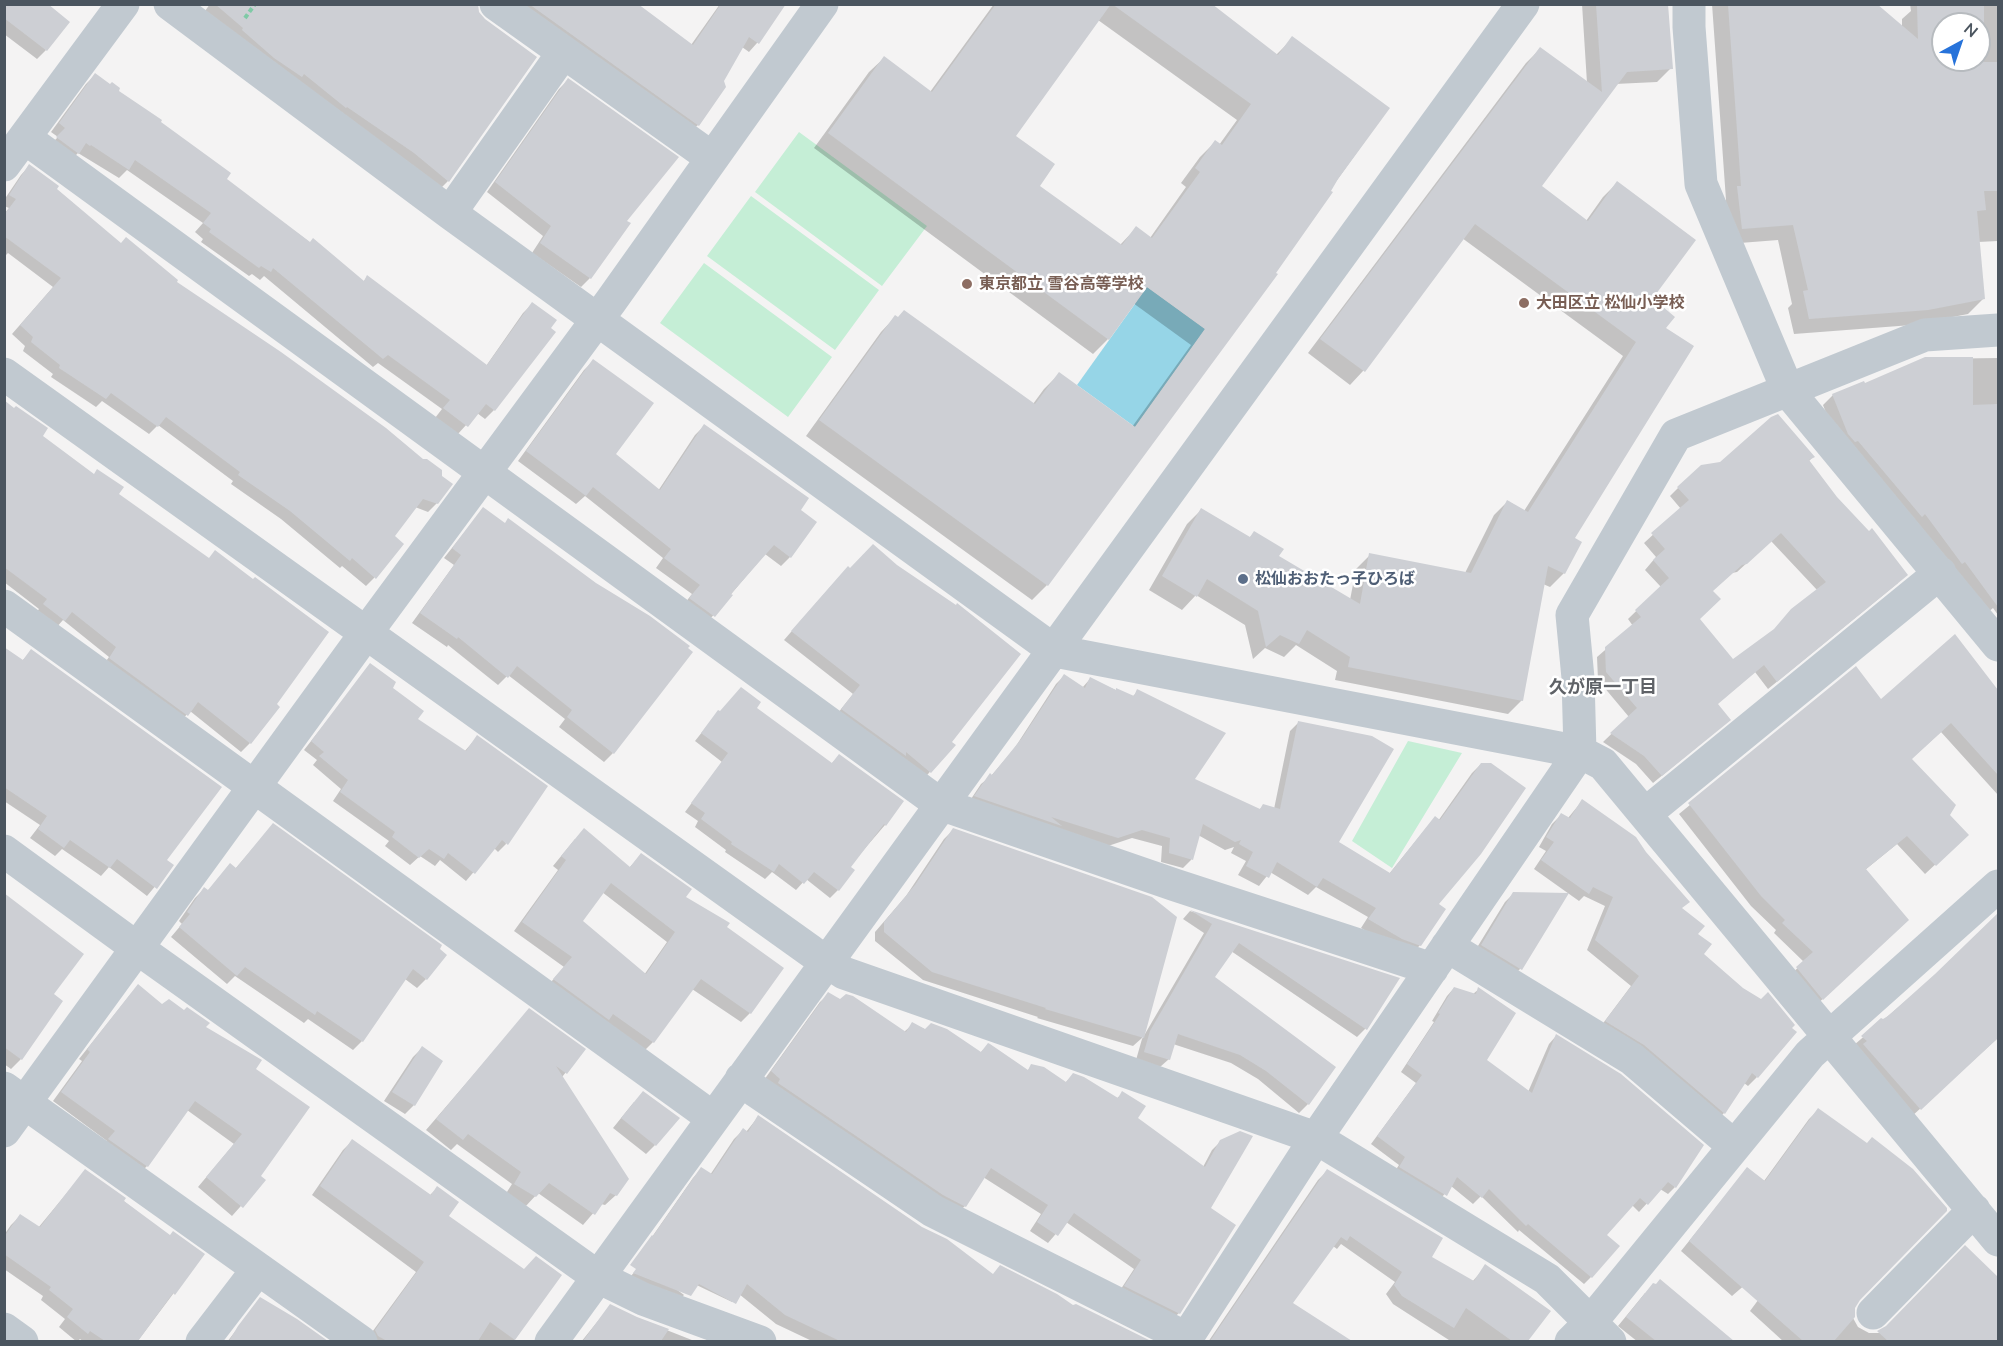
<!DOCTYPE html>
<meta charset="utf-8">
<style>
body{margin:0}
#map{position:relative;width:2003px;height:1346px;overflow:hidden;background:#f4f3f3;font-family:Mulish,sans-serif}
canvas{display:block}
.frame{position:absolute;inset:0;border:6px solid #4b555f;pointer-events:none}
.north{position:absolute;left:1931px;top:12px;width:60px;height:60px;box-sizing:border-box;background:#fff;border:2px solid #b7bbbf;border-radius:50%;rotate:40deg;font-size:16px;font-weight:700;line-height:24px;text-align:center;color:#4b555f}
.north::after{content:'';display:block;margin:auto;width:21px;height:27px;background:#2773da;clip-path:polygon(50% 0,100% 100%,50% 72%,0 100%)}
</style>
<div id="map">
<canvas width="2003" height="1346"></canvas>
<div class="frame"></div>
<div class="north">N</div>
</div>
<script>
const c = document.querySelector('canvas').getContext('2d');
c.lineJoin = 'round';
function fill(path, color) {
  c.fillStyle = color;
  c.fill(path, 'evenodd');
}
function strokePath(path, color, width, dash) {
  c.strokeStyle = color;
  c.lineWidth = width;
  c.lineCap = dash ? 'butt' : 'round';
  c.setLineDash(dash || []);
  c.stroke(path);
}
function drawText(font, color, halo, rows, align = 'center') {
  c.font = font + ' Mulish,"Noto Sans JP",sans-serif';
  c.lineWidth = 5;
  c.setLineDash([]);
  c.textBaseline = 'middle';
  c.strokeStyle = halo;
  c.fillStyle = color;
  for (const [text, x, y, turn = 0] of rows) {
    c.save();
    c.translate(x, y);
    c.rotate((+turn || 0) * Math.PI / 180);
    c.textAlign = isNaN(turn) ? turn : align;
    if (halo) c.strokeText(text, 0, 0);
    c.fillText(text, 0, 0);
    c.restore();
  }
}
fill(new Path2D(`
 M799,132L927,226L882,286L755,192Z
 M751,196L879,290L835,350L707,256Z
 M704,263L832,357L788,417L660,323Z
 M1408,741L1462,753L1392,868L1352,841Z`), '#c5eed6');
fill(new Path2D(`
 M1147,287L1205,329L1135,427L1077,385Z`), '#96d5e7');
fill(new Path2D(`
 M16,4L46,50L37,59L4,34V20Z
 M210,4H476L478,13L484,20L535,57L448,181L439,190L205,11Z
 M509,4H635L691,45L720,4H764L778,14L757,43L749,52L742,47L698,125L689,133Z
 M994,4H1209L1276,55L1293,38L1388,109L1047,585L1032,600L806,436L881,332L895,317L1033,404L1044,389L1059,374L1132,427L1191,345L1133,303L1108,339L1093,354L814,148L869,72L884,58L930,92ZM1098,20L1237,120L1219,145L1215,142L1200,157L1181,183L1186,187L1150,238L1136,228L1120,245L1038,186L1014,136Z
 M1582,4H1667L1671,68L1657,82L1615,84L1540,187L1586,221L1603,197L1617,183L1654,295L1653,301L1664,328L1573,539L1580,543L1564,573L1550,587L1543,584L1522,700L1508,714L1335,680L1337,671L1296,645L1284,657L1265,648L1253,659L1245,625L1196,595L1182,610L1149,590L1187,524L1201,510L1249,538L1254,533L1277,556L1350,600L1356,569L1370,555L1465,573L1494,515L1508,501L1524,511L1623,356L1462,238L1363,371L1350,385L1308,353L1526,63L1540,49L1587,83Z
 M1712,4H1873L1902,28V19L1911,11L1910,4H1998V241L1978,242L1984,298L1968,314L1912,325L1794,334L1788,308L1792,304L1778,240L1727,244L1722,203L1726,200ZM1943,24H1979V60H1943Z
 M95,75L159,122L225,179L363,282L367,277L486,366L523,313L532,304L494,410L485,419L477,413L457,435L435,418L442,409L378,363L373,367L264,276L260,280L252,274L249,276L201,242L203,239L195,232L203,223L127,170L119,178L78,153L69,162L48,147L58,137L51,132L86,84Z
 M568,80L590,278L581,287L532,253L543,236L487,192L559,89Z
 M29,166L121,244L175,282L437,503L428,512L415,507L393,537L374,578L366,586L342,566L340,568L281,519L231,484L233,481L158,425L149,434L102,401L96,407L51,377L53,374L23,351L25,346L12,334L53,287L8,253L4,257V214L9,208L4,206V200L21,175Z
 M1998,358V615L1993,608L1986,614L1838,444L1823,405L1833,395L1863,385L1926,359Z
 M593,361L614,454L658,491L695,435L704,426L798,510L790,557L781,566L765,554L705,625L681,608L692,594L656,568L663,558L585,496L576,504L518,461L584,370Z
 M4,402L41,436L116,495L250,743L241,752L190,711L178,724L101,668L109,657L63,620L55,629L35,614L39,609L4,582Z
 M1813,457L1808,462L1898,583L1768,689L1755,672L1717,704L1720,728L1653,783L1636,764L1603,742L1629,717L1598,680L1597,657L1633,626L1628,619L1661,587L1645,570L1656,557L1644,543L1681,509L1670,496L1678,488ZM1771,541L1818,591L1771,633L1733,661L1698,619L1711,591L1732,573L1737,572Z
 M483,509L613,753L604,762L559,727L565,719L508,675L498,685L448,645L447,647L412,623L454,565L444,558Z
 M840,576L953,745L922,781L834,718L853,694L784,640Z
 M1955,637L1998,693V795L1941,732L1910,760L1948,815L1967,835L1925,874L1897,844L1865,870L1897,930L1813,1008L1787,978L1804,962L1774,933L1776,930L1751,906L1679,814L1856,668L1881,701Z
 M31,651L164,860L172,866L147,896L109,867L101,876L62,849L55,856L30,838L40,825L4,801V652L22,661Z
 M371,665L416,719L464,752L477,737L506,844L498,852L494,848L466,881L440,860L435,866L420,856L410,865L385,846L389,841L333,801L341,789L313,765L317,760L304,750Z
 M1064,676L1082,688L1090,679L1132,697L1138,691L1192,780L1259,810L1264,805L1274,809L1290,731L1299,722L1337,842L1389,874L1427,827L1438,821L1472,773L1481,764L1436,904L1420,945L1412,954L1393,947L1361,928L1368,917L1316,887L1308,895L1270,872L1259,886L1238,875L1246,861L1231,853L1234,847L1225,850L1198,835L1191,860L1183,868L1161,862L1162,846L1132,838L1108,846L967,805L981,784L991,776L1014,749L1056,684Z
 M755,709L831,764L839,756L902,801L885,825L849,867L838,890L830,898L806,879L796,890L772,872L765,879L725,852L726,850L695,827L698,821L685,812L722,762L695,741L718,712Z
 M1582,801L1681,909L1696,934L1702,954L1757,1077L1748,1086L1744,1083L1724,1113L1715,1122L1598,1030L1631,986L1587,950L1605,906L1584,896L1579,901L1534,869L1546,851L1539,847L1552,824L1561,815L1568,818Z
 M273,825L426,979L417,988L405,979L362,1041L353,1050L308,1019L304,1023L235,976L227,984L171,937L182,924L179,921L195,898L204,889L207,891L235,869Z
 M953,830L1175,917L1142,1038L1133,1046L1037,1018L1038,1017L923,980L875,941V932L906,896L944,839Z
 M575,839L629,868L641,855L684,897L782,968L750,1013L741,1022L692,989L653,1042L644,1051L545,989L564,967L514,931L558,870L553,866ZM602,892L667,942L644,975L581,922Z
 M1514,893L1520,969L1512,977L1473,954L1505,902Z
 M4,895L52,994L21,1059L11,1069L4,1064Z
 M1190,911L1397,979L1365,1029L1357,1037L1231,951L1213,977L1334,1067L1308,1104L1299,1113L1258,1079L1231,1063L1173,1044L1169,1059L1160,1067L1136,1060L1142,1039L1204,933L1183,919Z
 M1998,914V1038L1911,1117L1854,1045L1936,975Z
 M1454,988L1473,994L1479,989L1485,1060L1528,1092L1549,1044L1556,1036L1675,1187L1668,1194L1660,1189L1639,1212L1632,1205L1605,1235L1591,1277L1584,1284L1519,1230L1518,1232L1481,1196L1473,1204L1451,1186L1438,1202L1393,1174L1399,1165L1371,1144L1416,1083L1401,1072L1434,1022L1432,1021L1447,996Z
 M829,994L904,1032L913,1024L980,1053L988,1045L1027,1071L1032,1066L1065,1083L1073,1075L1116,1099L1123,1093L1136,1119L1203,1167L1212,1150L1221,1141L1209,1208L1179,1313L1170,1321L1117,1295L1134,1269L1066,1222L1048,1243L1030,1231L1041,1214L983,1177L965,1206L956,1214L764,1080L820,1002Z
 M130,995L183,1012L254,1069L259,1176L264,1180L232,1216L198,1187L234,1144L187,1110L147,1166L138,1175L101,1149L107,1141L53,1101L82,1061L79,1059Z
 M529,1010L584,1050L562,1077L616,1195L605,1205L601,1204L583,1225L538,1193L525,1207L505,1195L512,1184L457,1144L451,1150L426,1130Z
 M422,1048L441,1062L414,1105L405,1114L384,1101L413,1057Z
 M634,1102L655,1145L646,1154L613,1128Z
 M1818,1110L1858,1299L1853,1309V1318L1858,1327L1869,1333H1878L1978,1284L1998,1305V1342H1784L1750,1311L1773,1280L1762,1270L1732,1296L1681,1251L1747,1169L1764,1181L1809,1119Z
 M758,1117L992,1275L1072,1306L1076,1305L1148,1342H814L776,1324L739,1294L732,1302L638,1257L693,1178L701,1169L710,1175L734,1139L743,1130L746,1132Z
 M352,1141L430,1195L437,1188L447,1217L523,1271L560,1275L513,1342H368L367,1339L416,1272L312,1195L343,1150Z
 M85,1171L170,1237L203,1254L137,1342H84L80,1339L77,1342L59,1327L65,1319L41,1300L43,1296L4,1269V1235L11,1225L20,1216L38,1228Z
 M1327,1171L1430,1257L1472,1282L1486,1266L1548,1312L1526,1342H1452L1393,1304L1386,1294L1395,1282L1341,1244L1337,1249L1333,1246L1291,1303L1349,1342H1208L1318,1180Z
 M642,1263L684,1295L676,1303L625,1283Z
 M1645,1293L1697,1328L1682,1342H1638L1618,1326Z
 M260,1299L296,1321L325,1342H227Z
 M610,1306L636,1318L697,1342H581Z`), '#0003');
fill(new Path2D(`
 M4,4H48L70,22L47,51L4,18Z
 M215,4H478L479,12L485,19L537,57L449,182L414,153L347,107L346,108L304,74L302,77L274,58L242,30L243,28Z
 M529,4H638L693,45L721,4H786L759,44L749,37L724,81L726,87L699,126Z
 M996,4H1111L1016,136L1055,164L1040,186L1122,245L1136,226L1152,238L1200,172L1195,168L1215,140L1222,145L1251,104L1112,4H1212L1278,55L1292,36L1390,108L1338,179L1331,191L1333,192L1276,273L1278,274L1048,586L819,420L895,315L898,317L904,310L1035,404L1059,372L1135,427L1205,329L1147,287L1109,340L828,133L884,56L932,92Z
 M1596,4H1668L1673,69L1627,72L1542,186L1588,221L1617,181L1696,240L1656,294L1659,296L1656,301L1675,317L1666,328L1694,346L1575,538L1582,542L1565,574L1548,566L1523,701L1348,667L1350,657L1307,630L1299,644L1280,635L1266,647L1258,611L1207,579L1197,597L1162,576L1201,508L1250,537L1254,531L1284,549L1279,556L1360,604L1369,553L1471,573L1507,500L1528,512L1636,342L1475,224L1365,372L1320,339L1540,47L1602,92Z
 M1728,4H1877L1918,39L1917,4H1984V62H1998V191H1984L1986,210L1977,211L1985,299L1928,310L1809,319L1803,291L1808,290L1793,225L1742,229L1737,186H1741ZM1943,24H1979V60H1943Z
 M95,73L110,84L112,82L120,88L119,91L162,120L161,122L231,173L227,179L310,242L313,238L364,281L367,275L487,365L532,302L557,320L551,328L556,332L495,411L486,404L468,427L443,408L450,400L388,355L383,359L273,268L271,272L261,266L259,268L209,232L211,229L203,223L211,213L135,160L129,170L91,145L90,146L86,143L79,154L56,137L65,128L59,123Z
 M568,78L679,157L627,221L631,223L591,279L540,243L551,226L495,182Z
 M29,164L59,186L57,189L121,243L126,237L178,280L177,282L281,352L386,428L423,459H427L442,470V476L453,484L438,504L423,499L395,536L404,544L376,579L352,558L350,561L290,511L238,475L240,472L166,417L158,427L111,393L106,399L59,368L60,365L31,342L33,337L20,325L61,278L4,236V215L16,199L9,195Z
 M1925,357H1973V405L1998,404V607L1965,562L1962,564L1925,514L1922,517L1858,441L1855,442L1848,434L1832,394L1864,381L1865,383Z
 M593,359L654,403L616,454L660,490L704,424L809,498L801,510L817,522L791,558L774,545L731,594L733,595L715,617L689,598L700,585L664,558L671,549L593,487L586,496L526,451Z
 M4,400L14,408L16,406L48,428L43,436L94,474L97,469L124,487L119,494L209,558L215,550L253,579L255,577L329,632L277,704L280,707L251,744L198,702L188,716L109,658L116,647L72,612L65,621L43,604L47,599L4,567Z
 M1778,414L1815,457L1809,460L1837,497L1869,531L1872,528L1908,575L1777,682L1764,665L1718,704L1731,720L1662,776L1644,756L1610,733L1637,708L1606,672L1605,647L1641,617L1635,610L1669,578L1653,560L1665,549L1651,533L1689,500L1677,487L1701,465L1720,462L1771,417ZM1781,533L1826,582L1791,609L1774,629L1733,659L1700,619L1721,599L1713,591L1742,565L1747,564Z
 M483,507L505,523L508,518L596,583L650,616L690,646L688,648L693,652L614,754L567,717L572,710L517,666L508,678L458,637L457,639L420,613L461,555L452,548Z
 M873,544L897,565L956,605L957,603L1021,654L952,742L956,745L931,773L906,752V756L841,709L860,685L791,631L848,566L850,568Z
 M1955,634L1998,690V775L1951,723L1912,759L1956,805L1950,815L1969,835L1936,866L1907,836L1866,869L1909,920L1823,1000L1796,967L1813,952L1782,923L1785,920L1761,896L1688,803L1856,666L1881,699Z
 M4,647L23,660L31,649L222,787L167,860L174,865L157,889L117,859L110,868L70,840L64,848L38,829L47,816L4,787Z
 M370,663L396,682L393,688L424,711L418,719L466,751L477,735L548,786L508,845L502,840L475,874L448,853L444,859L429,849L419,858L392,837L395,832L340,792L348,780L319,756L324,752L311,741Z
 M1064,674L1085,688L1090,677L1116,690V688L1134,696L1137,689L1226,733L1195,779L1260,809L1263,804L1280,809L1298,721L1372,736L1394,749L1339,842L1390,873L1435,816L1440,820L1481,763H1491L1526,788L1481,854L1439,904L1446,909L1421,946L1402,939L1368,919L1376,908L1323,878L1317,887L1277,862L1269,878L1246,866L1253,852L1239,844L1241,840L1235,842L1203,824L1193,860L1169,853L1170,838L1142,830L1118,838L1051,817L1062,826L974,796L990,773L992,775L1022,738Z
 M741,687L761,702L757,708L832,763L839,754L904,801L886,826L884,824L851,867L855,870L839,891L814,872L804,884L779,864L774,872L731,844L732,842L701,819L705,813L691,803L728,753L701,733L718,710L720,711Z
 M1582,799L1636,837L1646,852L1690,902L1682,908L1705,926L1698,934L1712,944L1704,954L1743,988L1761,999L1768,992L1795,1025L1792,1028L1797,1032L1758,1078L1752,1073L1725,1114L1644,1045L1605,1021L1639,976L1595,940L1613,897L1593,887L1589,894L1541,860L1554,842L1546,837L1561,813L1570,818Z
 M273,823L442,945L440,949L447,955L427,980L413,969L363,1042L317,1011L315,1015L245,967L237,976L179,927L190,914L187,912L204,887L208,890L230,863L236,868Z
 M584,828L630,867L641,853L692,889L686,897L730,923L727,927L784,968L751,1014L701,979L654,1043L613,1014L609,1020L553,979L572,957L522,922L566,860L561,856ZM611,883L675,932L646,974L583,921Z
 M953,828L1152,897L1177,917L1144,1038L1045,1009L1046,1008L932,972L884,932V922L915,885Z
 M1513,892L1569,893L1522,970L1481,945Z
 M4,893L84,954L54,994L63,1001L22,1060L4,1047Z
 M1190,910L1400,978L1367,1030L1239,943L1215,977L1336,1067L1309,1105L1266,1071L1240,1055L1178,1034L1170,1060L1144,1052L1150,1031L1212,924Z
 M1998,913V1038L1921,1110L1863,1044L1867,1041L1861,1036L1881,1018L1883,1019L1888,1016L1935,974Z
 M138,984L162,1004L169,999L184,1010L187,1007L210,1023L206,1027L262,1060L256,1069L310,1107L261,1176L266,1180L243,1208L206,1177L242,1134L195,1101L148,1167L108,1139L115,1131L61,1092L90,1052L87,1049Z
 M1454,987L1476,994L1478,987L1516,1013L1487,1060L1532,1093L1556,1034L1621,1074L1704,1145L1676,1188L1668,1182L1648,1205L1640,1198L1607,1235L1620,1246L1592,1278L1528,1224L1526,1226L1489,1189L1482,1198L1457,1177L1447,1196L1399,1167L1405,1157L1377,1136L1422,1075L1407,1064L1440,1014L1438,1013Z
 M828,992L840,999L846,994L853,996L906,1032L912,1022L925,1029L931,1023L947,1029L981,1052L988,1043L990,1044L1028,1070L1031,1064L1044,1067L1066,1082L1073,1073L1084,1077L1118,1098L1122,1091L1146,1106L1138,1118L1205,1167L1220,1140L1240,1131L1253,1136L1211,1208L1236,1225L1180,1314L1124,1286L1141,1260L1074,1213L1058,1236L1037,1222L1048,1205L991,1168L966,1207L943,1195L778,1083L780,1079L771,1071Z
 M529,1008L586,1049L567,1074L556,1066L629,1179L617,1196L610,1193L595,1215L549,1183L536,1197L514,1184L521,1172L468,1134L463,1140L436,1119Z
 M422,1046L443,1061L415,1106L392,1092Z
 M643,1091L680,1118L656,1146L621,1118Z
 M1818,1108L1867,1143L1872,1137L1913,1169L1947,1208V1211L1860,1300L1855,1308V1317L1834,1341H1803L1689,1241L1747,1167L1765,1181Z
 M758,1115L922,1227L947,1239L993,1274L1000,1265L1057,1294L1073,1305L1076,1304L1151,1341H840L785,1315L747,1284L736,1304L699,1284L691,1296L633,1273L636,1269L630,1265L652,1235L653,1236L701,1167L712,1174L743,1128L748,1132Z
 M352,1139L431,1195L437,1186L459,1202L449,1216L524,1269L536,1256L562,1275L515,1340L490,1322L478,1341H387L378,1336L375,1330L424,1262L320,1186Z
 M85,1169L126,1198L124,1201L170,1235L173,1231L205,1254L175,1295L173,1293L138,1341H105L90,1331L88,1334L67,1317L73,1309L49,1290L51,1287L4,1254V1237L20,1214L40,1227Z
 M1327,1169L1443,1238L1432,1257L1474,1281L1485,1264L1551,1311L1528,1341H1512L1466,1308L1454,1328L1402,1296L1394,1285L1402,1272L1350,1236L1347,1241L1341,1237L1293,1303L1352,1341H1210Z
 M1965,1245L1998,1277V1341H1888L1877,1331L1886,1326Z
 M1660,1279L1734,1341H1656L1626,1317L1653,1283L1656,1284Z
 M260,1297L297,1319L328,1341H229L238,1326Z
 M610,1304L637,1317L669,1329L661,1341H583Z`), '#cdcfd4');
strokePath(new Path2D(`
 M245,18L255,4`), '#7fcaa6', 4, [4.5, 3]);
strokePath(new Path2D(`
 M170,4L450,213L1055,651L1580,752L1603,764L1998,1240
 M496,4L712,158
 M1689,4V27L1701,184L1788,391L1998,645
 M25,138L940,804L1175,885L1432,969
 M4,165L123,4
 M450,213L563,53
 M4,374L812,952L844,973L1316,1138L1547,1279L1610,1342
 M4,606L713,1118
 M1645,814L1940,573
 M4,851L137,948L598,1277L643,1299L760,1342
 M1447,946L1632,1059L1734,1146
 M741,1079L756,1091L933,1211L1186,1338
 M4,1088L361,1342
 M4,1131L366,633L611,301L822,4
 M1873,1313L1974,1210
 M4,1329L22,1342
 M202,1342L258,1269
 M551,1342L1523,4
 M1184,1342L1316,1138L1580,752L1578,678L1572,615L1676,435L1925,335L1998,330
 M1571,1342L1590,1323L1810,1054L1998,886`), '#c1c9d0', 33);
for (const [x, y, r, color] of [
 [967,284,6,"#8d6e63"],
 [1524,303,6,"#8d6e63"],
 [1243,579,6,"#5c6f8a"]
]) {
  const dot = new Path2D();
  dot.arc(x, y, r, 0, 2 * Math.PI);
  c.fillStyle = color;
  c.fill(dot);
  strokePath(dot, '#fff', 2);
}
drawText('bold 16px', '#785e54', '#fff', [
 ["東京都立 雪谷高等学校",979,284],
 ["大田区立 松仙小学校",1536,303]
], 'left');
drawText('bold 16px', '#4e5e75', '#fff', [
 ["松仙おおたっ子ひろば",1255,579]
], 'left');
drawText('bold 18px', '#5f6267', '#fff', [
 ["久が原一丁目",1603,688]
]);
</script>
